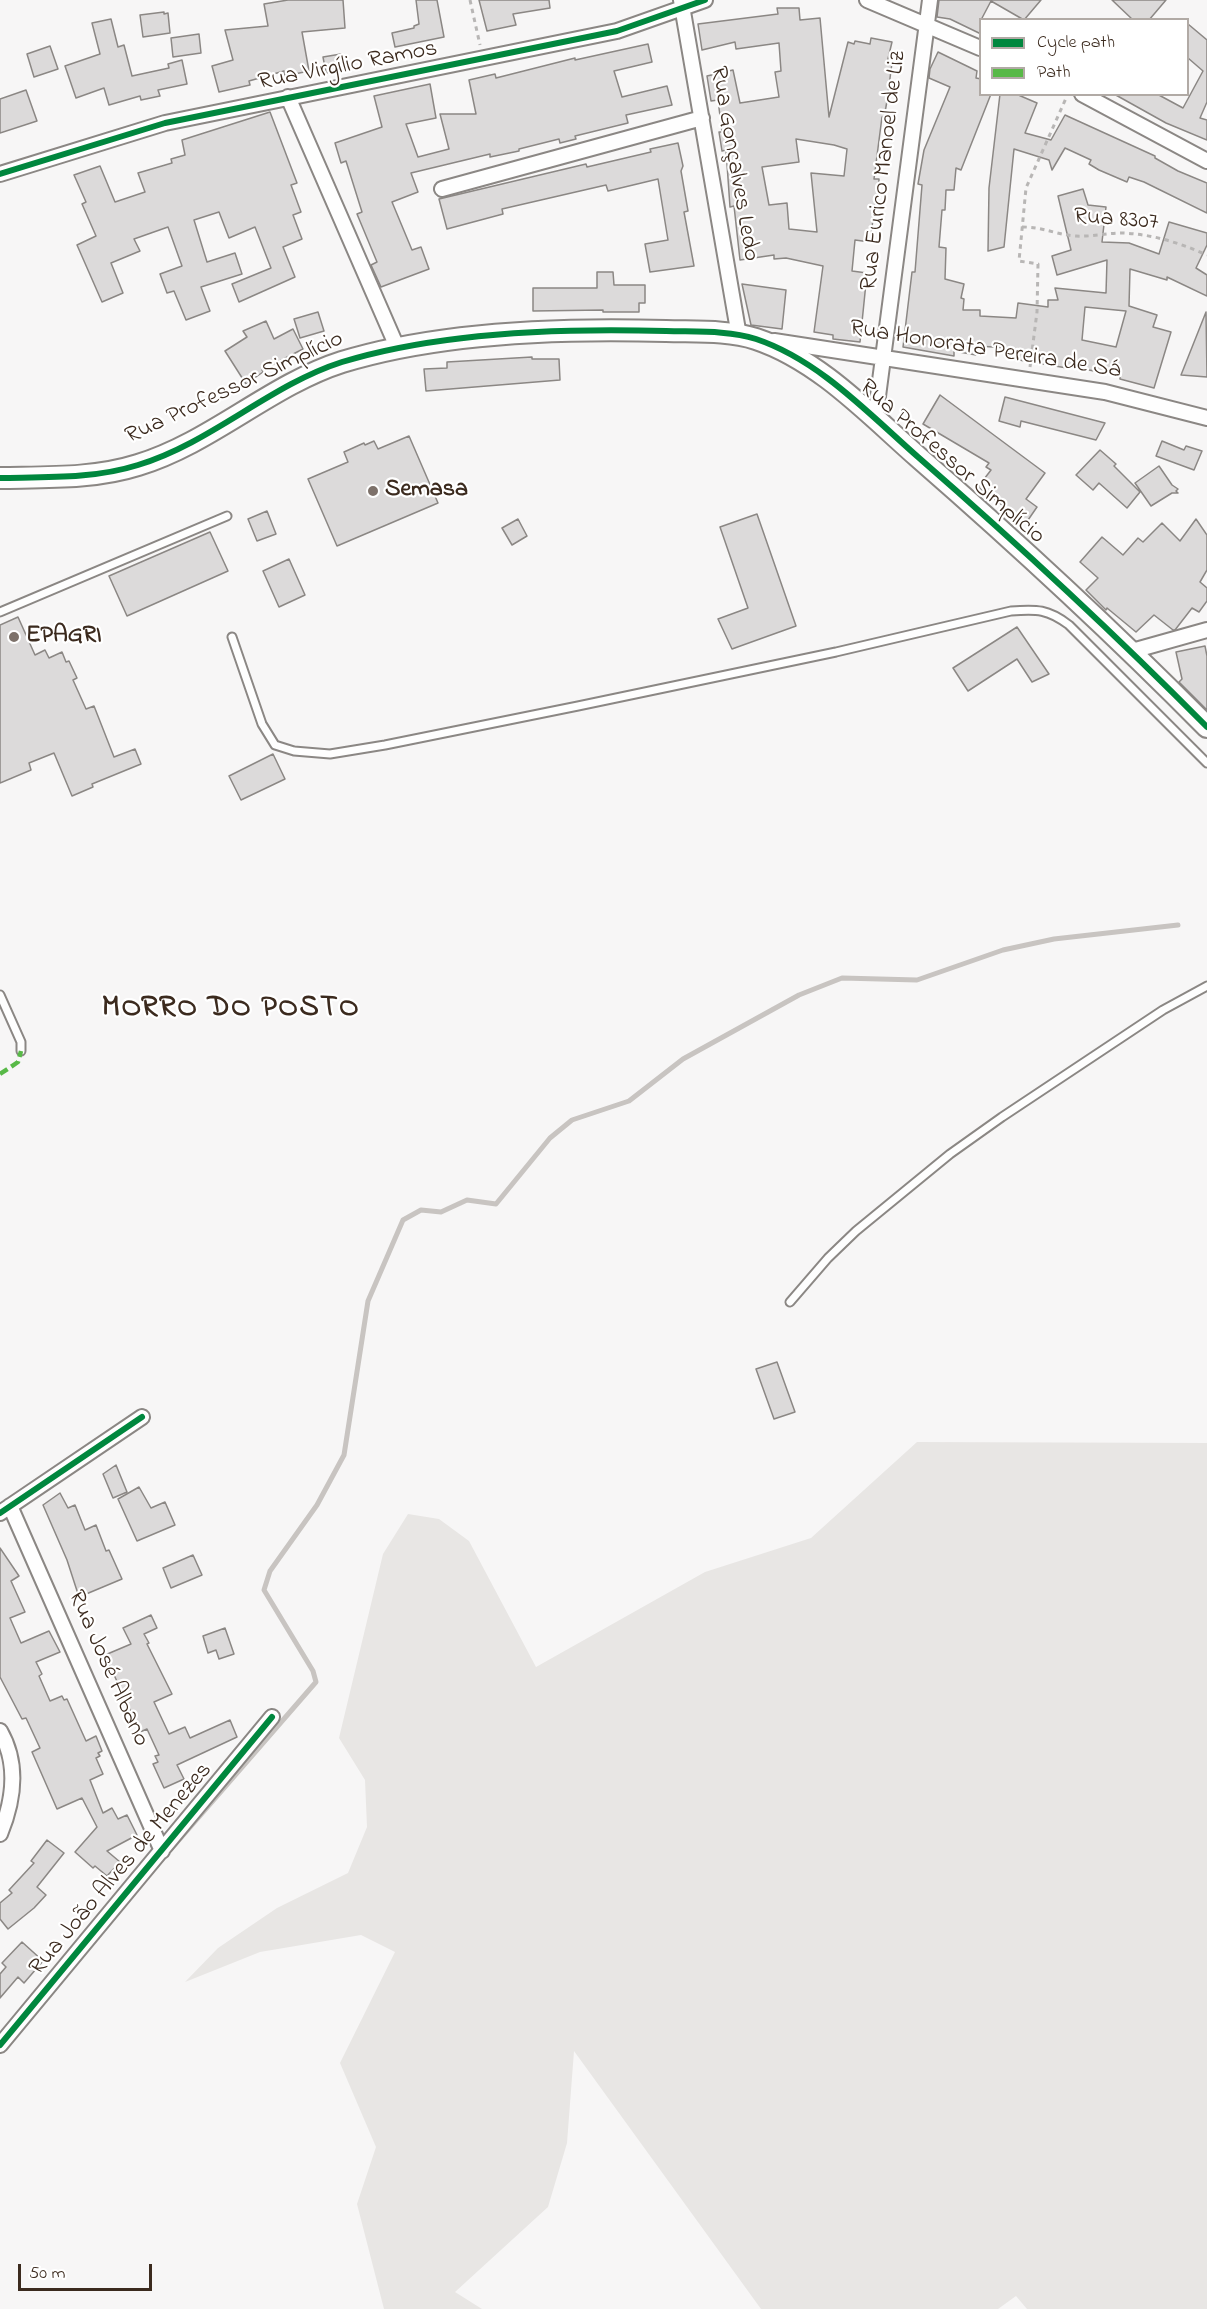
<!DOCTYPE html>
<meta charset="utf-8">
<style>
body{margin:0}
#map{position:relative;width:1207px;height:2309px;overflow:hidden;background:#f7f6f6;font-family:"Indie Flower",sans-serif}
canvas{display:block}
.legend{position:absolute;left:979px;top:18px;width:210px;height:78px;box-sizing:border-box;background:#fff;border:2px solid #b1aaa5;margin:0;padding:8px 10px;list-style:none;font-size:18px;color:#3b2a1e}
.legend li{display:flex;align-items:center;gap:12px;height:30px}
.legend b{width:30px;border:2px solid #b1aaa5}
.scale{position:absolute;left:18px;top:2264px;width:134px;height:27px;box-sizing:border-box;border:3px solid #3b2a1e;border-top:0;padding-left:8px;font-size:18px;line-height:21px;white-space:nowrap;color:#3b2a1e;-webkit-text-stroke:4px #fff;paint-order:stroke}
</style>
<div id="map">
<canvas width="1207" height="2309"></canvas>
<ul class="legend">
<li><b style="height:8px;background:#00873e"></b>Cycle path</li>
<li><b style="height:8px;background:#58b947"></b>Path</li>
</ul>
<div class="scale">50 m</div>
</div>
<script>
const c = document.querySelector('canvas').getContext('2d');
c.lineJoin = 'round';
function fill(path, color) {
  c.fillStyle = color;
  c.fill(path, 'evenodd');
}
function strokePath(path, color, width, dash) {
  c.strokeStyle = color;
  c.lineWidth = width;
  c.lineCap = dash ? 'butt' : 'round';
  c.setLineDash(dash || []);
  c.stroke(path);
}
function drawText(font, color, halo, rows, align = 'center') {
  c.font = font + ' "Indie Flower",sans-serif';
  c.lineWidth = 4.5;
  c.setLineDash([]);
  c.textBaseline = 'middle';
  c.strokeStyle = halo;
  c.fillStyle = color;
  for (const [text, x, y, turn = 0] of rows) {
    c.save();
    c.translate(x, y);
    c.rotate((+turn || 0) * Math.PI / 180);
    c.textAlign = isNaN(turn) ? turn : align;
    if (halo) c.strokeText(text, 0, 0);
    c.fillText(text, 0, 0);
    c.restore();
  }
}
fill(new Path2D(`
 M917,1442L1207,1443V2309H1027L1016,2296L998,2309H761L574,2051L567,2143L548,2207L455,2292L482,2309H384L357,2204L376,2147L340,2063L395,1952L361,1935L260,1952L185,1982L218,1948L277,1908L348,1873L367,1827L365,1780L339,1738L383,1554L408,1514L439,1519L469,1541L536,1667L705,1572L811,1538Z`), '#e8e6e4');
strokePath(new Path2D(`
 M171,1849L316,1682L313,1671L264,1590L270,1571L317,1505L344,1455L368,1301L403,1220L421,1210L441,1212L467,1200L496,1204L550,1138L572,1120L629,1101L683,1059L799,995L842,978L917,980L1003,950L1054,939L1178,925`), '#c8c4c1', 5);
const building = new Path2D(`
 M288,0H343L345,28L302,32L309,71L285,76L284,71L249,81L250,85L219,92L212,66L233,60L225,30L268,26L264,4Z
 M416,0H437L444,37L395,47L392,33L414,28V26L419,24Z
 M479,0H549L550,8L513,14L516,25L487,31Z
 M939,0H1041L1024,20L991,1L981,20V34L950,19L937,17Z
 M1112,0H1166L1149,20H1133Z
 M777,8H799L800,20L820,18L829,117L848,42L854,44L855,41L870,44L871,38L892,42L887,63H892L887,101L884,118L882,117L874,179H879L878,197H876L870,242L855,240L852,271L867,273L860,342L833,339V335L814,332L823,266L786,258L774,259V255L740,260L734,206L730,207L726,150L722,151L719,132H722L718,100L711,101L707,76L733,70L740,103L779,97L775,72L781,71L779,43L736,49L735,42L702,50L698,24L778,14ZM796,139L834,145L847,149L844,176L811,173L817,232L789,229L787,203L769,205L762,167L799,162Z
 M164,12V14L168,13L170,33L143,37L140,15Z
 M111,19L118,47L124,45L132,76L169,68L168,64L182,60L187,84L158,90L160,96L141,100L140,96L109,105L104,88L76,98L65,66L100,54L92,23Z
 M1188,24L1207,40V102L1200,118L1207,120V140L1166,123L1114,94H1157L1183,108L1203,71L1188,58Z
 M199,34L201,53L173,57L171,38Z
 M648,44L652,62L614,71L622,97L667,86L672,105L626,115L628,123L575,136L576,139L560,143L559,139L519,149V151L490,157V154L411,173L418,192L392,202L412,250L421,247L429,269L381,287L371,265L377,262L357,214L362,212L346,161L341,163L335,143L382,127L374,96L430,84L436,118L406,124L418,157L449,149L440,114H476L469,80L495,74L496,78L575,58V60Z
 M50,46L58,69L34,77L27,54Z
 M938,52L977,71L976,78L981,79V94H991L961,170L956,168L954,190H946L945,210H942L939,247L946,248L945,279L964,284L961,298L964,299L963,310H980V316L1016,318L1018,303L1048,307V300H1058L1055,288L1106,293L1107,260L1057,275L1052,256L1071,250L1058,196L1083,189L1088,205L1106,207L1102,242L1129,243L1159,254L1169,222L1207,233V245L1196,268L1207,275V296L1167,277V280L1130,269L1129,306L1157,315L1153,327L1171,332L1154,388L1120,379V376L1068,366L1067,368L1007,358L1009,348L977,346L976,355L954,351V356L903,347L912,272H915L922,185L918,184L924,150L950,87L929,78L930,69ZM1085,307L1126,311L1116,347L1082,340Z
 M341,54L343,69L326,73L323,57Z
 M26,90L37,121L0,133V99Z
 M1000,94H1016L1037,103L1025,133L1051,140L1065,115L1155,156V158L1178,171L1207,183V213L1144,182L1129,177L1127,182L1099,170L1089,164L1091,160L1065,148L1052,170L1049,160L1014,149L1004,247L988,251L989,188Z
 M270,112L297,183L291,185L301,212L293,215L302,239L283,247L295,277L239,302L232,284L271,268L255,227L229,238L219,212L194,220L207,262L235,253L242,274L201,287L210,311L186,320L174,291L167,293L160,274L182,266L168,227L134,239L140,251L111,263L123,293L102,302L77,245L96,236L82,204L86,202L74,175L100,166L115,202L145,192L138,173L172,163L171,159L185,155L182,140Z
 M678,143L683,166L681,171L688,211L684,212L694,266L650,272L645,244L668,240L658,179L608,191L606,185L502,209L503,214L447,229L439,199L586,164L587,167L651,152L650,149Z
 M597,272H613L614,285H645V303H639V312H603V310L533,311V288H597Z
 M742,284L786,290L782,329L751,325Z
 M318,312L324,331L300,338L294,319Z
 M1206,312L1207,377L1181,375Z
 M266,321L274,339L293,329L303,349L262,370L263,372L246,384L225,351L247,337L243,331Z
 M532,357V359H559L560,380L426,391L424,369L447,368V362Z
 M940,395L1045,473L1026,499L1037,507L1026,523L978,487L991,470L986,467L989,463L923,424Z
 M1005,397L1105,423L1096,440L1021,421L1020,427L999,421Z
 M409,436L438,503L337,546L308,479L348,462L344,452L364,443L365,445L374,441L378,449Z
 M1162,441L1184,450L1186,446L1202,451L1194,470L1156,456Z
 M1100,450L1116,464L1114,466L1140,492L1127,508L1099,483L1093,490L1076,475Z
 M1159,466L1172,485L1178,489L1176,491L1178,493H1172L1151,506L1135,483Z
 M267,511L276,534L257,541L248,519Z
 M757,514L796,626L732,649L718,619L748,608L720,527Z
 M518,519L527,536L512,545L502,528Z
 M1196,519L1207,535V570L1200,582L1207,588V601L1199,612L1192,608L1175,630H1173L1154,615L1136,632L1107,608L1106,610L1086,590L1098,578L1080,562L1102,537L1123,555L1138,538L1143,542L1162,523L1180,541Z
 M210,532L228,571L127,616L109,576Z
 M289,559L305,595L279,607L263,571Z
 M18,617L35,655L45,650L49,658L62,652L66,662L69,661L77,678L73,680L86,709L94,706L114,757L135,749L141,764L92,784L93,787L72,796L54,753L29,763L31,770L0,783V625Z
 M1017,627L1049,674L1032,682L1017,659L968,691L953,668Z
 M1205,646L1207,656V710L1179,682L1182,679L1176,652Z
 M273,754L285,779L241,800L229,776Z
 M777,1362L795,1412L774,1419L756,1369Z
 M116,1465L127,1492L113,1498L103,1474Z
 M139,1487L151,1508L165,1502L175,1525L137,1541L118,1499Z
 M60,1493L68,1508L75,1505L85,1530L96,1525L106,1551L109,1550L122,1579L79,1597L67,1560L43,1505Z
 M0,1548L19,1576L11,1581L25,1612L10,1618L21,1643L49,1631L60,1652L36,1662L42,1674L39,1676L50,1701L62,1696L64,1700L67,1699L86,1741L96,1736L102,1751L98,1753L100,1756L96,1758L103,1774L90,1780L103,1813L112,1808L118,1819L127,1815L137,1835L107,1851L120,1862L107,1876L95,1866L93,1868L75,1852L97,1827L82,1798L57,1809L32,1752L40,1748L26,1718L22,1719L0,1677Z
 M193,1555L202,1575L171,1588L163,1568Z
 M151,1615L157,1628L144,1634L149,1643L147,1644L172,1694L154,1702L169,1734L185,1727L190,1738L230,1720L237,1737L177,1765L184,1779L164,1788L153,1764L158,1762L155,1756L159,1755L147,1729L140,1732L105,1655L131,1644L123,1628Z
 M225,1628L234,1654L219,1659L216,1650L208,1653L203,1636Z
 M47,1840L64,1853L37,1887L46,1895L34,1908L8,1929L0,1919V1903L12,1893L9,1890L34,1863L31,1861Z
 M22,1942L43,1961L24,1983L18,1977L0,1998V1974L6,1967L2,1963Z`);
fill(building, '#dcdada');
strokePath(building, '#8b8784', 1.5);
const lane = new Path2D(`
 M0,612L227,516
 M232,637L262,724L275,745L294,751L330,754L385,745L578,706L836,652L1011,611C1037,609 1048,609 1069,625L1207,763
 M0,995L21,1042V1051
 M790,1302L828,1258L856,1231L950,1154L1002,1117L1163,1010L1207,986`);
const street = new Path2D(`
 M681,0L739,336
 M867,0L980,48
 M1082,94L1207,161
 M288,97L397,347
 M0,174L165,123L617,31L705,0
 M442,189L702,118
 M774,341L1105,392L1207,418
 M875,419L930,0
 M1132,651L1207,630
 M10,1506L162,1851
 M0,1513L142,1417
 M0,1731C19,1764 14,1800 0,1834
 M0,2045L272,1717`);
const secondary = new Path2D(`
 M0,478C46,477 94,479 138,465C211,443 270,385 342,362C440,332 564,328 666,331C695,332 728,330 756,339C819,360 869,414 918,457C1019,545 1113,632 1207,727`);
strokePath(lane, '#8b8784', 11);
strokePath(street, '#8b8784', 18);
strokePath(secondary, '#8b8784', 24);
strokePath(new Path2D(`
 M470,0L480,45
 M1022,227C1044,227 1057,235 1076,236C1091,237 1107,233 1122,233C1152,234 1180,243 1207,255
 M1030,367L1037,312L1038,264L1019,261L1026,188L1067,96`), '#b8b6b5', 3, [4.5, 4.5]);
strokePath(lane, '#fefefe', 7);
strokePath(street, '#fefefe', 14);
strokePath(secondary, '#fefefe', 20);
strokePath(new Path2D(`
 M0,1074L18,1062L21,1051`), '#58b947', 4.5, [9, 4.5]);
strokePath(new Path2D(`
 M0,174L165,123L617,31L705,0
 M0,478C46,477 94,479 138,465C211,443 270,385 342,362C440,332 564,328 666,331C695,332 728,330 756,339C819,360 869,414 918,457C1019,545 1113,632 1207,727
 M0,1513L142,1417
 M0,2045L272,1717`), '#00873e', 6);
for (const [x, y, r, color] of [
 [373,491,6,"#7d716a"],
 [14,637,6,"#7d716a"]
]) {
  const dot = new Path2D();
  dot.arc(x, y, r, 0, 2 * Math.PI);
  c.fillStyle = color;
  c.fill(dot);
  strokePath(dot, '#fff', 2);
}
drawText('24px', '#3b2a1e', '#fff', [
 ["Rua Virgílio Ramos",348,67,-11],
 ["Rua Gonçalves Ledo",733,164,80],
 ["Rua Eurico Manoel de Liz",885,171,-83],
 ["Rua 8307",1116,221,4],
 ["Rua Honorata Pereira de Sá",985,351,9],
 ["Rua Professor Simplício",235,389,-25],
 ["Rua Professor Simplício",951,463,41],
 ["Rua José Albano",107,1669,66],
 ["Rua João Alves de Menezes",122,1870,-50]
]);
drawText('bold 24px', '#3b2a1e', '#fff', [
 ["Semasa",385,491],
 ["EPAGRI",26,637]
], 'left');
c.letterSpacing = '1.5px';
drawText('bold 30px', '#3b2a1e', '#fff', [
 ["MORRO DO POSTO",231,1010]
]);
c.letterSpacing = '0px';
</script>
